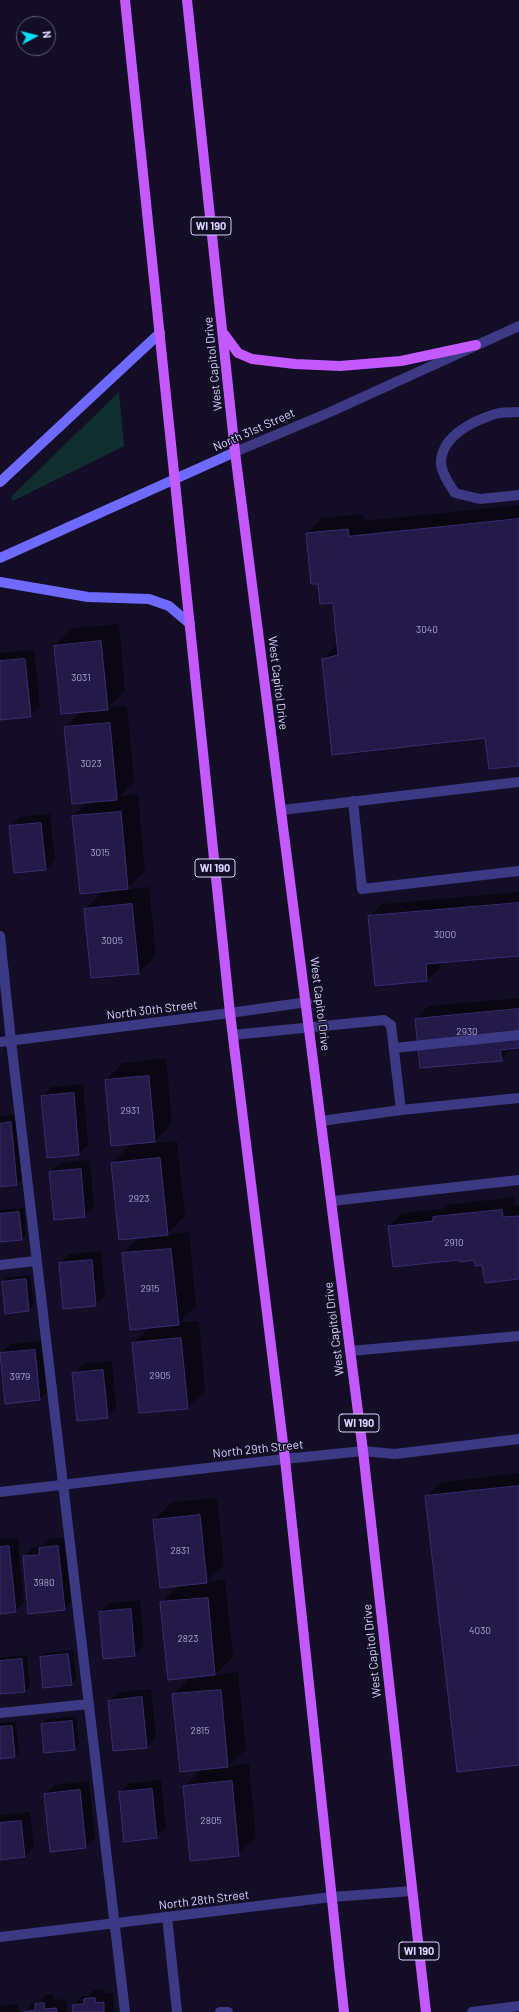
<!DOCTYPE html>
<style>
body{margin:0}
#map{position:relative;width:519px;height:2012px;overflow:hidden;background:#130e25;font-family:Barlow,sans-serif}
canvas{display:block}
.north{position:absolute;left:16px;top:16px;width:40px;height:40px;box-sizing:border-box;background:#130e25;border:1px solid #625d7c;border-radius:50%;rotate:83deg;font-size:11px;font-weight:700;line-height:16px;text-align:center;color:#d8d3ff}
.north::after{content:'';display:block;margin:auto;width:14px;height:18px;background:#00e3fe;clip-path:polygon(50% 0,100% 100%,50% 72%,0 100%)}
</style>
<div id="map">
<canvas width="519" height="2012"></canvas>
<div class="north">N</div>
</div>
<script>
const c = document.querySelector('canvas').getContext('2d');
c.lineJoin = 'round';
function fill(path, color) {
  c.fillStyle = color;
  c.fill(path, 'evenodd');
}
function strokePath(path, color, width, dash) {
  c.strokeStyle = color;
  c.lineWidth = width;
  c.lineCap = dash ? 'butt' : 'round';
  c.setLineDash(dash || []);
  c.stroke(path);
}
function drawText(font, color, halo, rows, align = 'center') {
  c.font = font + ' Barlow,sans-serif';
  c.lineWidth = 3;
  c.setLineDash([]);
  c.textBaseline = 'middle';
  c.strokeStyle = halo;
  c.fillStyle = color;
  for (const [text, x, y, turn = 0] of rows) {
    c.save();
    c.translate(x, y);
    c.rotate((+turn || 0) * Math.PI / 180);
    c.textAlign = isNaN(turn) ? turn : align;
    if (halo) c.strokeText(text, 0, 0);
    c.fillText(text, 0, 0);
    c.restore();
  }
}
fill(new Path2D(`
 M119,392L124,446L13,501L11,497Z`), '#112f2e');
fill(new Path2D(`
 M519,505V765L486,737L323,659L338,643L334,602L319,583L307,533L322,518L363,514L364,521Z
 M119,624L125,691L108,707L127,706L134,781L120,796L138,794L145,871L127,889L149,887L156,955L139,973L85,909L104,891L73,816L88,802L66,727L82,711L55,646L73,628Z
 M34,650L40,707L30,716L0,719V653Z
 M50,814L55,860L46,869L10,826L20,817Z
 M519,892V955L439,962L440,968L427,980L369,917L382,904Z
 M519,998V1047H513L501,1060L416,1019L428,1006Z
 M166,1058L172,1123L153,1143L177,1141L185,1216L167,1234L189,1232L196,1306L178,1323L199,1321L205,1390L187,1408L133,1344L150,1327L123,1254L140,1236L112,1163L132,1143L106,1080L123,1063Z
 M83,1084L88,1145L79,1154L48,1157L42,1097L52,1087Z
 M20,1114L26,1175L17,1184L0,1186V1116Z
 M90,1160L94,1207L85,1216L50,1172L59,1163Z
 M514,1197L515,1205H519V1278L389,1226L402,1213L443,1209L447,1205Z
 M24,1208L26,1235L21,1239L0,1241V1210Z
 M101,1251L105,1296L96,1305L64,1308L60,1263L69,1254Z
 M30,1275L34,1305L29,1310L6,1312L3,1282L8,1277Z
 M44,1341L49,1390L40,1399L1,1354L10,1344Z
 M112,1361L116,1407L107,1417L73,1374L83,1364Z
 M519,1473V1764L426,1497L442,1482Z
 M217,1498L224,1565L206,1582L225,1580L233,1657L215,1675L238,1672L246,1749L228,1766L249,1764L256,1837L238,1855L184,1786L202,1769L173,1695L191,1677L161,1603L179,1585L154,1520L172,1502Z
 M67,1537L73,1600L64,1609L24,1557L33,1547L42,1546L50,1539Z
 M18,1538L24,1602L15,1611L0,1613V1539Z
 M140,1600L144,1645L135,1655L100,1612L109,1603Z
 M73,1650L76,1679L71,1684L41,1657L46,1653Z
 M27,1655L30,1686L25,1691L0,1693V1658Z
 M151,1689L156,1737L147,1747L109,1701L119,1692Z
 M76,1716L79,1744L74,1749L42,1724L47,1719Z
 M16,1722L19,1752L15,1756L0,1758V1723Z
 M161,1780L166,1828L157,1837L120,1793L129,1783Z
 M89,1781L95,1838L86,1847L45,1794L54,1785Z
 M30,1812L34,1847L24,1857L0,1859V1815Z
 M105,1989V1994L113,1993L114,2012H74L73,2006L82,1996H89L94,1990Z
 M53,1994L54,2000L66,1999L67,2012H24L34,2002H39L46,1995Z
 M18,2004L19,2012H0V2006Z`), '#0007');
const building = new Path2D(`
 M519,519V766L489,769L485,738L332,755L322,659L338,655L333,603L320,604L318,584H311L306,533L348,529L349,536Z
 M101,641L108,710L61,714L54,646Z
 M25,659L31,717L0,720V661Z
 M110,723L117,800L72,804L64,727Z
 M121,812L128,889L80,894L72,816Z
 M41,823L46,870L14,873L9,826Z
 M519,903V956L426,964L427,981L375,986L368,916Z
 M132,904L139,974L91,978L84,909Z
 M519,1009V1048L500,1050L502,1061L420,1068L415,1019Z
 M149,1076L155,1142L111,1146L105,1080Z
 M74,1093L79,1155L47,1158L41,1096Z
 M11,1122L17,1185L0,1187V1124Z
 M160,1158L168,1235L119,1240L111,1163Z
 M81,1169L85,1217L54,1220L49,1172Z
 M502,1210L503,1217L519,1216V1279L485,1283L482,1265L475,1266L474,1260L460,1262L459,1260L393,1267L388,1226L433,1221V1217Z
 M19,1212L22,1240L0,1242V1214Z
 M171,1249L179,1325L130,1330L122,1253Z
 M92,1260L96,1306L63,1309L59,1263Z
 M26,1279L29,1311L5,1314L2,1282Z
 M181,1338L188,1409L139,1413L132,1343Z
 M35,1350L40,1400L5,1404L0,1353Z
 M103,1370L108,1418L77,1421L72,1373Z
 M519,1486V1765L457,1772L425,1496Z
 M200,1515L207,1583L160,1588L153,1520Z
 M9,1546L16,1612L0,1614V1547Z
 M58,1546L65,1610L28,1614L23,1556L39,1555V1548Z
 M208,1598L215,1675L168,1680L160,1602Z
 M131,1609L135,1656L103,1659L99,1612Z
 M68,1654L72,1685L43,1688L40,1657Z
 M22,1659L25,1692L0,1694V1661Z
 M221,1690L228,1767L180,1772L172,1694Z
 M142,1697L147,1748L113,1751L108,1701Z
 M72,1721L75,1750L44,1753L41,1724Z
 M12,1726L15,1757L0,1759V1727Z
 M232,1781L239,1856L190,1861L183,1786Z
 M152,1789L157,1838L124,1842L119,1792Z
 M80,1790L86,1848L50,1852L44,1794Z
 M21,1821L25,1857L0,1860V1823Z
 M95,1998L96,2003L104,2002V2012H73L72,2005L84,2004V1999Z
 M44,2003L45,2009L56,2008L57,2012H23L35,2010V2004Z`);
fill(building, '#231a47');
strokePath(building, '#3a2c73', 1);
strokePath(new Path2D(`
 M519,412C511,412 502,412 495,414C473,421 444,435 441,460C440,471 449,484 455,493L480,499L519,495
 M353,801L362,889L519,871
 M282,810L519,782
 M0,936L11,1041L125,2012
 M233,1035L384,1020L391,1025L401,1110L321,1121
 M394,1048L519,1035
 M401,1110L519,1098
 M332,1201L519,1180
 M0,1265L36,1261
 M350,1351L519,1336
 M0,1713L89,1704
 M167,1917L177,2012
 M220,2012H228
 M472,2012L519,2006`), '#3c3985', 10);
strokePath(new Path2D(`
 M235,452L328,413L519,326
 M0,1042L230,1013L307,1002
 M0,1492L285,1459L363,1451L395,1454L519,1439
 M0,1937L332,1897L412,1891`), '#3c3985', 10);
strokePath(new Path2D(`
 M0,482L160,333
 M0,558L235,452
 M0,582L88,597L149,599L169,606L190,624`), '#6e6aff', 10);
strokePath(new Path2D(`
 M125,0L230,1013L285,1459L344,2012
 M187,0L235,452L363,1451L426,2012
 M224,334L238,353L252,359L295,364L340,366L401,361L476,345`), '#c25aff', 10);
drawText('10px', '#aba5d1', null, [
 ["3040",427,630],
 ["3031",81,678],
 ["3023",91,764],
 ["3015",100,853],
 ["3000",445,935],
 ["3005",112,941],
 ["2930",467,1032],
 ["2931",130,1111],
 ["2923",139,1199],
 ["2910",454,1243],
 ["2915",150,1289],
 ["2905",160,1376],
 ["3979",20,1377],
 ["2831",180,1551],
 ["3980",44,1583],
 ["4030",480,1631],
 ["2823",188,1639],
 ["2815",200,1731],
 ["2805",211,1821]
]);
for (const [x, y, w] of [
 [211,226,40],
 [215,868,40],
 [359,1423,40],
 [419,1951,40]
]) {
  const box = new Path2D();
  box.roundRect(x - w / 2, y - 9, w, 18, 3);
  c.fillStyle = '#130e25';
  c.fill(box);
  strokePath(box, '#d8d3ff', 1);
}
drawText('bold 11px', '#d8d3ff', null, [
 ["WI 190",211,226],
 ["WI 190",215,868],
 ["WI 190",359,1423],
 ["WI 190",419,1951]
]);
drawText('12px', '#d8d3ff', '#130e25', [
 ["West Capitol Drive",213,364,-96],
 ["North 31st Street",254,430,-24],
 ["West Capitol Drive",278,683,83],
 ["West Capitol Drive",320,1004,83],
 ["North 30th Street",152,1010,-7],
 ["West Capitol Drive",334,1329,-97],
 ["North 29th Street",258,1449,-6],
 ["West Capitol Drive",372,1651,-96],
 ["North 28th Street",204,1900,-7]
]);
</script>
